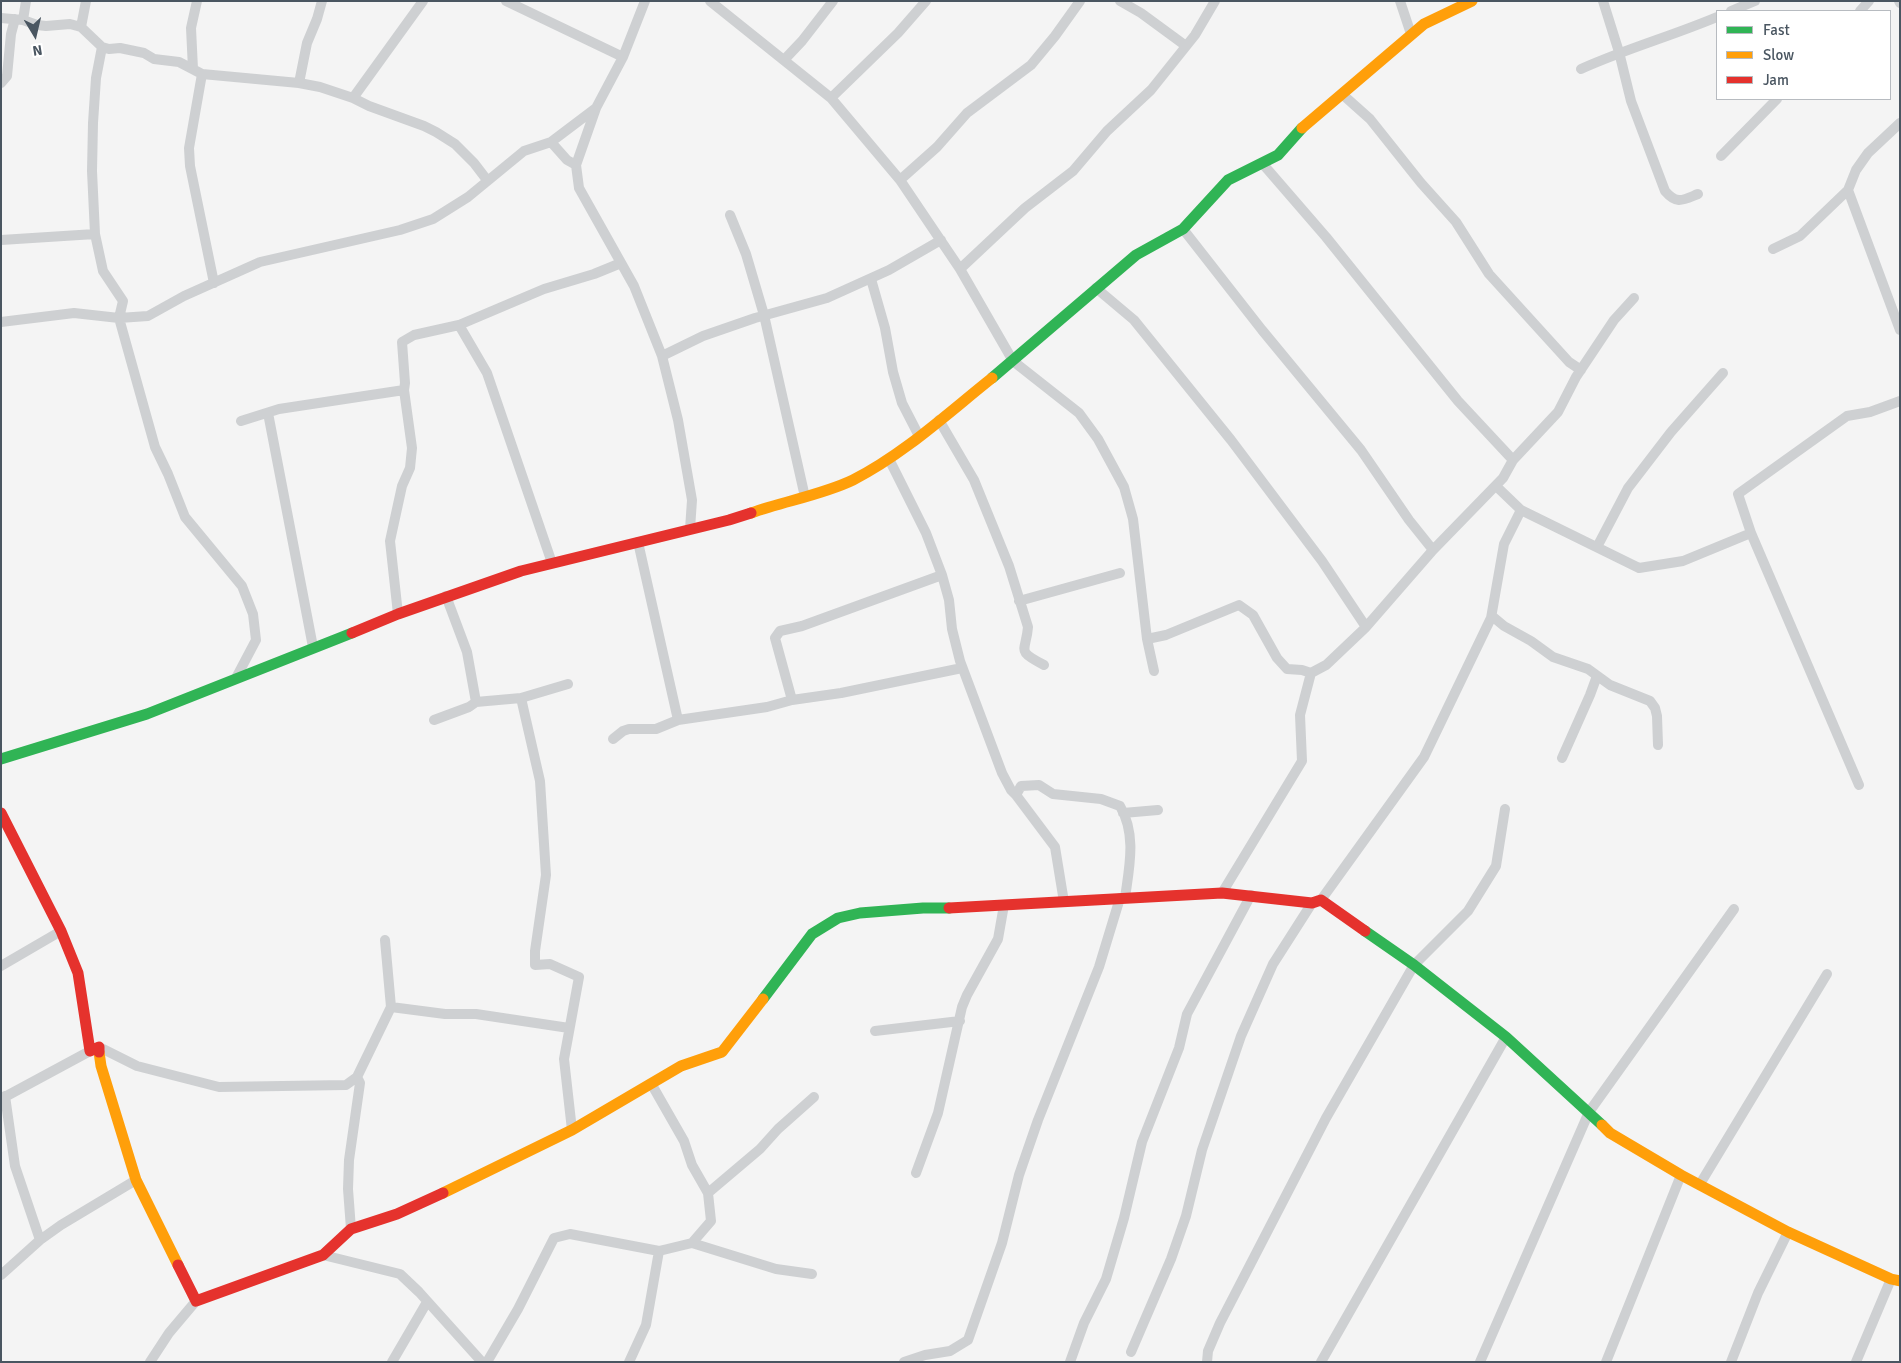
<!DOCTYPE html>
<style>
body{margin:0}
#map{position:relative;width:1901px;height:1363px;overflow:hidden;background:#f4f4f4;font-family:Signika,sans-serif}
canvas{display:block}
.frame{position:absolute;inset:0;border:2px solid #4a5661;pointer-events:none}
.legend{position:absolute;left:1716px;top:10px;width:175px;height:90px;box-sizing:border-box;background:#fff;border:1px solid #b7bbc0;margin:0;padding:6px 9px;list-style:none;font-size:15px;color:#4a5661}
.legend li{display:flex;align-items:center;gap:10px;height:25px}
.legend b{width:25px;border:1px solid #b7bbc0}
.north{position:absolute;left:10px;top:10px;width:50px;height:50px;-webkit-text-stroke:4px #fff;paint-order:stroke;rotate:171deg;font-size:14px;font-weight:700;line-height:20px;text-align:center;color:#4a5661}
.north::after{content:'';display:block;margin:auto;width:18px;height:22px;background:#4a5661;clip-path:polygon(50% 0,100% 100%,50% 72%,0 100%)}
</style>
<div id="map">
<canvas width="1901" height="1363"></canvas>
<div class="frame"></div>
<ul class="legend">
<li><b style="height:6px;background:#30b455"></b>Fast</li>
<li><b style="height:6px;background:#ff9f0a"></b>Slow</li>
<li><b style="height:6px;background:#e5322d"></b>Jam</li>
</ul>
<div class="north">N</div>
</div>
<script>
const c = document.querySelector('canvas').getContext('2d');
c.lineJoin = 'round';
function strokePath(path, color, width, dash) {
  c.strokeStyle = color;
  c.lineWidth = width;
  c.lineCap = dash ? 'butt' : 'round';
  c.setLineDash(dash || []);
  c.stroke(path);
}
strokePath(new Path2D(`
 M506,1L623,57
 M645,1L623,57L596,108L576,165L579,188L634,286L662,356L678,420L692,500L690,529
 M710,1L831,98L900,180L960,269L1013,361L1079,413L1098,439L1124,487L1133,519L1147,639L1154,671
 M1120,1L1141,13L1186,46
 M1400,1L1411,34
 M1603,1L1619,52L1631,101L1665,191C1677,205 1683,200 1698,194
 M1899,1L1900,3
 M1731,11L1755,1
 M1860,11L1869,1
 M1,18L23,20L37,25L46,26L70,24L81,27L102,47L109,49L120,48L144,53L154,59L179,62L202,74L299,83L320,87L353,98L369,106L424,126L436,132L455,144L474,163L487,180
 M23,20L26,1
 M81,27L86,1
 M102,47L96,78L93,123L92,171L95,234L103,271L123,301L119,318L155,447L168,474L185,517L242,586L253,614L256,640L237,676
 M784,60L802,41L833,1
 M193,69L191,28L197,1
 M1581,69C1625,49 1672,36 1717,17
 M202,74L189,148L190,166L214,283
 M1,83L7,76L11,34L15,19
 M299,83L307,43L317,19L322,1
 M1342,94L1370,119L1421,183L1456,222L1489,274L1569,362L1581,370
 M353,98L423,1
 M831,98L898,33L926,1
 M551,142L567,160L576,165
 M1721,156L1777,99
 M1262,163L1326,237L1458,401L1513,460
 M900,180L937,147L967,113L1031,65L1055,36L1080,1
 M1848,190L1900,330
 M730,215L746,254L764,315L805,497
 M1183,229L1262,330L1361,450L1409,520L1433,550
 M1,240L95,234
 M1773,249L1800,236L1848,190L1856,170L1868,153L1900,123
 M960,269L1025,208L1073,171L1107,131L1151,90L1195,35L1215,1
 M871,279L885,328L893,372L902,403L919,436
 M1096,288L1134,320L1231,440L1322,561L1366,627
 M1,322L74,313L119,318L148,316L184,296L260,262L400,230L433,219L468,197L524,151L551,142L596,108
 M459,325L487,373L552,563
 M662,356L703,336L755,318L827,298L889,270L941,240
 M268,413L313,647
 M939,420L974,480L1009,566L1028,627C1026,652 1015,650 1044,665
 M241,421L279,409L404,390
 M889,459L926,533L942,575L949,600L952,629L960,661L1002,773L1011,790L1016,795L1021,786L1039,785L1053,794L1101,799L1120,806C1137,835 1129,868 1125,898
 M1496,486L1521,510L1639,568L1683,561L1751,533
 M638,542L678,720
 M1597,547L1628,488L1671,432L1723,373
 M942,575L802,626L780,631L775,638L792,700L841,693L962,668
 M446,596L467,652L476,702
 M1019,601L1120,573
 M398,614L390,541L402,486L410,468L412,448L404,390L405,383L402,342L414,335L459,325L544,289L594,274L621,263
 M1492,616L1504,626L1531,641L1553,657L1588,669L1610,685L1650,701L1655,708L1657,716L1658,745
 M1147,639L1166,635L1239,605L1253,615L1277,658L1287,669L1302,670L1311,673L1326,665L1366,627L1433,550L1503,478L1513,460L1558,412L1576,377L1614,320L1634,298
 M521,698L540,781L546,875L535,951V965L550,964L579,977L564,1059L572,1130
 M434,720L469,707L476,702L521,698L568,684
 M613,739L623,731L629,729H656L678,720L767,707L792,700
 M1562,758L1590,695L1597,676
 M1859,785L1751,533L1738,494L1847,416L1870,412L1900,401
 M1016,795L1055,847L1064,902
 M1123,813L1158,810
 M1222,893L1302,761L1300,715L1311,673
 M1321,900L1424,757L1491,618L1504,544L1521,510
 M1,966L61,931
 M391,1007L445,1014H476L569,1028
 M875,1031L960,1021
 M99,1047L137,1066L219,1087L346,1085L357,1077L360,1083L349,1160L348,1189L351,1229
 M357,1077L391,1007L385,940
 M652,1085L684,1141L692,1165L708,1193L711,1221L692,1243
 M5,1096L15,1166L40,1240
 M1,1099L90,1051
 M916,1173L938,1113L962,1007L967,995L998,939L1004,905
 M1700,1184L1827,974
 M708,1193L760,1149L778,1129L814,1097
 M323,1255L400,1274L419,1292L482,1362
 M1,1275L40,1240L61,1225L136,1180
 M1131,1352L1171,1259L1186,1216L1202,1150L1241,1036L1273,964L1312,903
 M150,1362L169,1333L196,1301
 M392,1362L427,1302
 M487,1362L518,1309L554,1238L570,1234L659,1251L692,1243L776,1269L812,1274
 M629,1362L646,1325L659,1251
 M904,1362L925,1355L950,1351L968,1340L1002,1243L1019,1175L1038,1120L1099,967L1120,898
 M1070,1362L1084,1323L1106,1279L1124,1218L1142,1142L1179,1048L1187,1014L1251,895
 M1207,1362L1208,1351L1220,1323L1326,1118L1414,965L1468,911L1496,866L1505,809
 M1321,1362L1506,1037
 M1480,1362L1589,1112L1734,909
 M1606,1362L1681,1175
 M1731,1362L1758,1293L1788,1232
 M1856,1362L1891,1279`), '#ced0d2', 10);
strokePath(new Path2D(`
 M992,378L1136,255L1183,229L1228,180L1278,155L1302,128
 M1,759L147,714L352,633
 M1365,931L1414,965L1506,1037L1602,1125
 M763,999L812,934L838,918L860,913L923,908H949`), '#30b455', 11);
strokePath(new Path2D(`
 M1302,128L1424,24L1472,1
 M751,513C784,501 822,495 853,480C904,454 948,413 992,378
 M99,1052L101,1066L136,1180L178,1265
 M1602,1125L1610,1133L1681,1175L1788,1232L1891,1279L1900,1281
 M443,1193L572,1130L681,1066L722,1052L763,999`), '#ff9f0a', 11);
strokePath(new Path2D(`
 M352,633L398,614L521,571L729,520L751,513
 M1,813L61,931L78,973L90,1051L99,1047V1052
 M949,908L1222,893L1312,903L1321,900L1365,931
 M178,1265L196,1301L323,1255L351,1229L397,1214L443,1193`), '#e5322d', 11);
</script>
